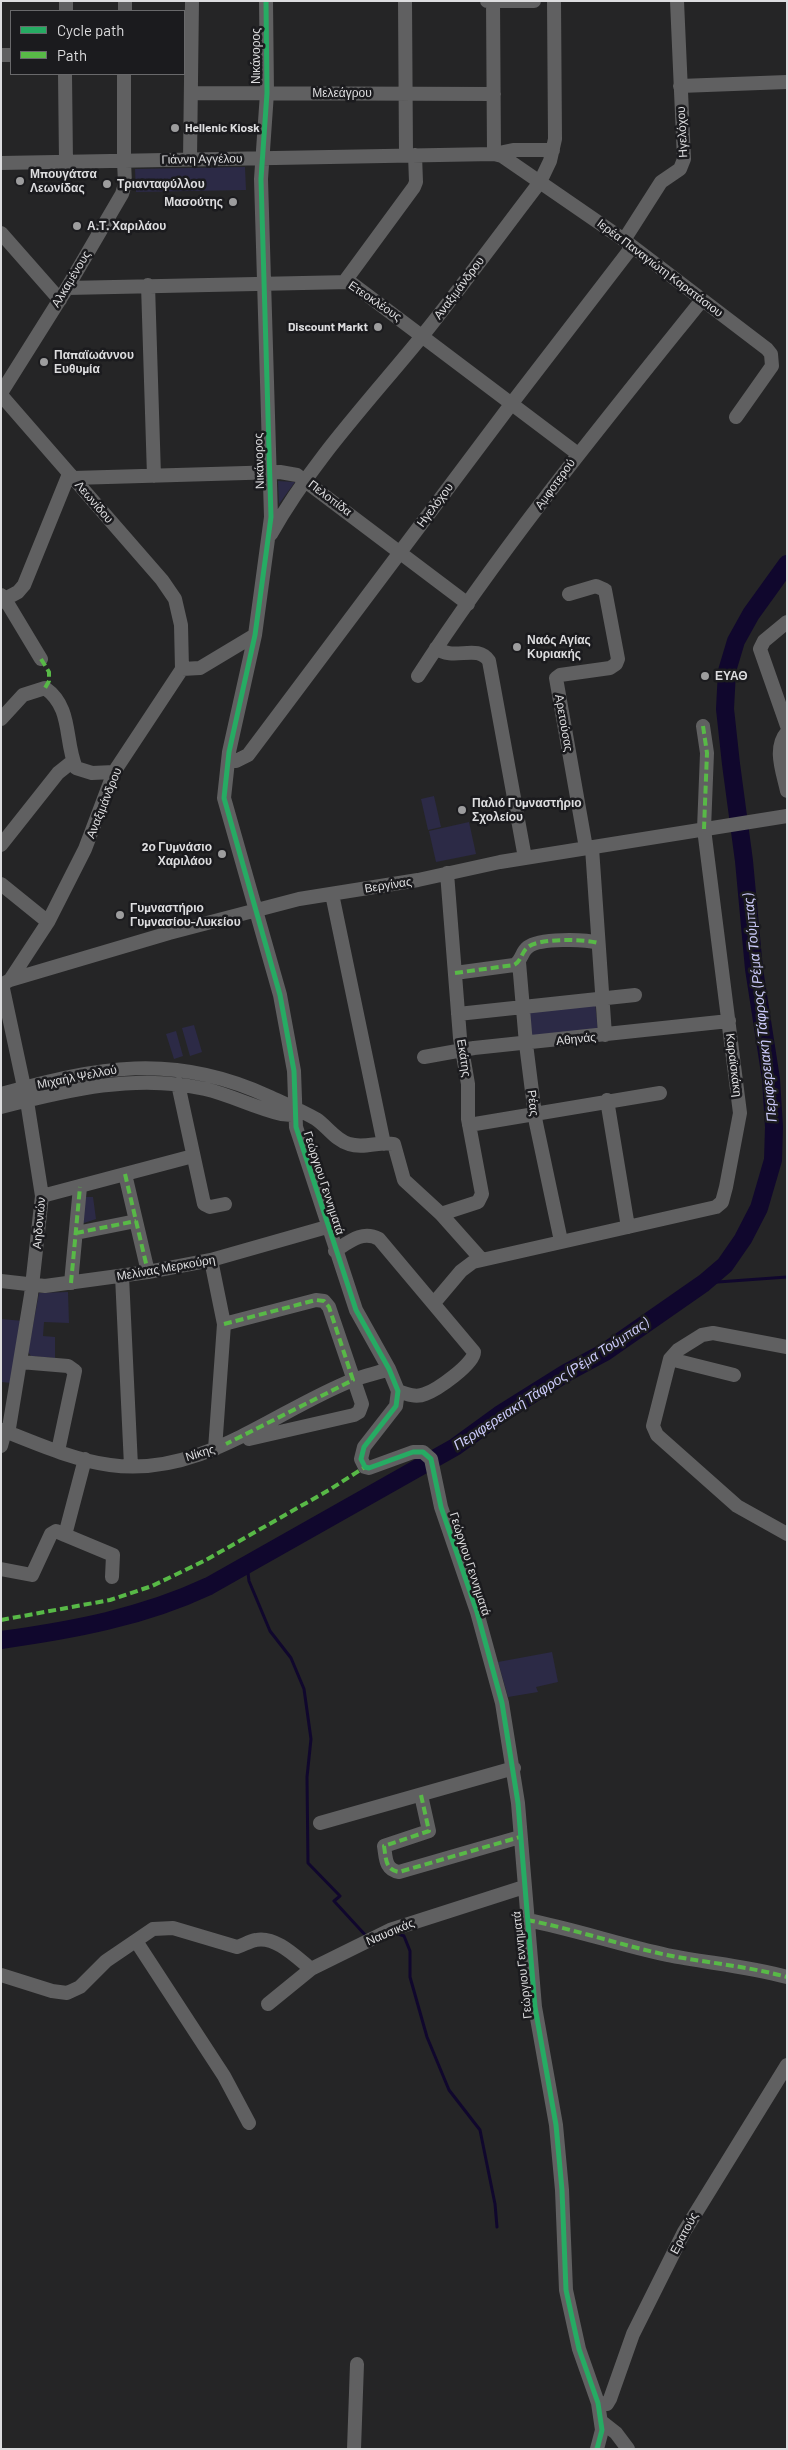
<!DOCTYPE html>
<meta charset="utf-8">
<style>
body{margin:0}
#map{position:relative;width:788px;height:2450px;overflow:hidden;background:#252526;font-family:Barlow,sans-serif}
canvas{display:block}
.frame{position:absolute;inset:0;border:2px solid #dddddf;pointer-events:none}
.legend{position:absolute;left:10px;top:10px;width:175px;height:65px;box-sizing:border-box;background:#1b1b1e;border:1px solid #69696b;margin:0;padding:6px 9px;list-style:none;font-size:15px;color:#dddddf}
.legend li{display:flex;align-items:center;gap:10px;height:25px}
.legend b{width:25px;border:1px solid #69696b}
</style>
<div id="map">
<canvas width="788" height="2450"></canvas>
<div class="frame"></div>
<ul class="legend">
<li><b style="height:6px;background:#26ab63"></b>Cycle path</li>
<li><b style="height:6px;background:#58b947"></b>Path</li>
</ul>
</div>
<script>
const c = document.querySelector('canvas').getContext('2d');
c.lineJoin = 'round';
function fill(path, color) {
  c.fillStyle = color;
  c.fill(path, 'evenodd');
}
function strokePath(path, color, width, dash) {
  c.strokeStyle = color;
  c.lineWidth = width;
  c.lineCap = dash ? 'butt' : 'round';
  c.setLineDash(dash || []);
  c.stroke(path);
}
function drawText(font, color, halo, rows, align = 'center') {
  c.font = font + ' Barlow,sans-serif';
  c.lineWidth = 5;
  c.setLineDash([]);
  c.textBaseline = 'middle';
  c.strokeStyle = halo;
  c.fillStyle = color;
  for (const [text, x, y, turn = 0] of rows) {
    c.save();
    c.translate(x, y);
    c.rotate((+turn || 0) * Math.PI / 180);
    c.textAlign = isNaN(turn) ? turn : align;
    if (halo) c.strokeText(text, 0, 0);
    c.fillText(text, 0, 0);
    c.restore();
  }
}
fill(new Path2D(`
 M245,167L246,190L136,192L135,169Z
 M278,481L295,482L279,504Z
 M434,796L441,827L428,830L421,799Z
 M469,822L476,854L436,862L429,831Z
 M595,1002L598,1031L528,1038L525,1009Z
 M194,1025L202,1052L190,1056L182,1028Z
 M176,1031L183,1056L174,1059L166,1034Z
 M81,1197H93L96,1219L78,1225Z
 M68,1292L69,1323L44,1322L43,1336L55,1337V1358L31,1356L28,1352L39,1293Z
 M1,1319L24,1321L12,1383L1,1382Z
 M552,1652L558,1682L536,1687L538,1692L508,1697L498,1662Z`), '#2c2a46');
strokePath(new Path2D(`
 M704,1283L787,1277
 M247,1565L249,1581L270,1631L291,1658L304,1689L311,1739L307,1777L308,1863L340,1896L334,1901L368,1938
 M396,1933L404,1936L410,1951V1977L427,2037L449,2090L480,2130L495,2204L497,2227`), '#10072d', 3);
strokePath(new Path2D(`
 M1,1640C73,1630 143,1617 209,1586L455,1447L499,1415L566,1373L605,1352L704,1283L725,1265L743,1239L759,1208L773,1160L774,1127L771,1079L754,969L744,861L731,764L725,709L727,671L736,641L751,614L787,564`), '#10072d', 18);
strokePath(new Path2D(`
 M266,1L267,93L261,179L271,517L255,635L229,752L224,798L280,995L294,1071L296,1127L356,1310L389,1369L398,1391L396,1406L364,1447L361,1459L365,1467L369,1468L413,1452H423L431,1459L441,1507L477,1612L502,1703L518,1803L535,2007L556,2125L562,2190L566,2290L579,2349L598,2403L602,2430L597,2449
 M405,1L406,155
 M487,1H534
 M493,1L494,154
 M66,11V1
 M125,11V1
 M1,55H11
 M65,74L66,162
 M680,86L787,82
 M191,93L494,94
 M494,154L513,150H553
 M190,159L192,1
 M1,163L494,154L502,156L624,240L767,349L771,354L772,366L736,417
 M1,233L60,300
 M624,240L661,182L680,169L684,159L677,1
 M345,281L414,187L416,182L415,155
 M148,285L154,476
 M67,288L350,282L578,454
 M1,393L67,288L122,194L125,184L124,161V74
 M1,395L162,580L175,599L181,625L182,669L114,772L85,849L48,922L10,980L1,985
 M73,478L280,472L297,475L468,604
 M271,534C312,461 370,400 423,335C463,285 501,233 540,182L550,161L555,139L554,1
 M569,594L596,586L605,590L618,659L616,664L610,668L560,675L556,678L586,848
 M1,595L5,599L18,592L24,585L69,474
 M1,602L5,599L41,659
 M787,622L764,641L760,649L787,726
 M436,648C454,662 477,643 489,661L525,858
 M182,669L200,668L255,635
 M418,676C504,544 604,422 702,300
 M1,719L23,695L45,688C73,708 64,740 76,768L92,773L114,772
 M787,732C773,748 783,772 787,791
 M236,761L248,755L512,403L632,247
 M1,845L58,773L73,761
 M592,848L605,1035
 M1,884L48,922
 M332,894L384,1144
 M519,962L526,1044L536,1123L561,1241
 M455,973L514,965C522,961 521,952 528,947C539,938 585,939 598,943
 M10,980L169,933L299,899L418,880L500,862L787,816
 M2,984L27,1101L42,1196L31,1295L8,1434
 M458,1014L635,995
 M424,1057L474,1048L729,1021
 M178,1084L204,1204L210,1207L225,1204
 M1,1094C97,1067 173,1052 268,1096C283,1103 301,1110 316,1119C327,1126 335,1140 349,1144C364,1149 379,1141 394,1144L404,1180L441,1214L482,1260
 M607,1100L628,1227
 M1,1107C68,1090 136,1073 205,1089C231,1095 255,1108 281,1114L292,1115L297,1111
 M469,1125L660,1093
 M125,1174L148,1272
 M42,1196L193,1156
 M441,1214L478,1202L482,1194L468,1119V1084L460,1038L447,873
 M76,1233L136,1221
 M335,1251C349,1242 362,1230 379,1239L474,1352C474,1364 437,1390 425,1394C416,1398 406,1394 398,1391
 M211,1260L224,1324L215,1449
 M122,1276L131,1466
 M1,1281L45,1286L148,1272L211,1260L327,1227
 M71,1283L80,1187
 M434,1303L461,1271L473,1262L716,1207L722,1202L726,1187L740,1113L704,829L707,753L703,726
 M224,1324L316,1300L324,1301L329,1307L362,1404L359,1412L354,1415L249,1439
 M787,1347L713,1333L702,1335L678,1350L670,1359L653,1426L657,1435L737,1506L787,1534
 M670,1359L734,1375
 M20,1362L68,1366L75,1371L58,1451
 M2,1430C36,1443 73,1460 110,1465C201,1478 274,1411 353,1380C364,1376 377,1373 389,1369
 M1,1446L5,1431
 M65,1535L113,1555L112,1577
 M1,1569L32,1575L51,1534L56,1531L65,1535L85,1459
 M421,1795L429,1831L384,1846C386,1858 385,1870 399,1872L520,1837
 M320,1823L514,1768
 M527,1920C574,1929 620,1945 667,1955C707,1963 747,1966 787,1977
 M136,1941L224,2076L249,2123
 M1,1975L52,1991L67,1993L80,1987L106,1961L153,1929L173,1928L237,1947C244,1945 249,1941 256,1940C276,1936 296,1957 311,1969
 M268,2004L311,1969L390,1930L524,1887
 M598,2403L607,2404L610,2399L633,2334L684,2232L787,2065
 M602,2422L616,2433L628,2449
 M354,2449L357,2364`), '#606061', 14);
strokePath(new Path2D(`
 M41,659L49,672V681L45,688
 M703,726L707,753L704,829
 M455,973L514,965C522,961 521,952 528,947C539,938 585,939 598,943
 M125,1174L148,1272
 M76,1233L136,1221
 M71,1283L80,1187
 M224,1324L316,1300L324,1301L329,1307L353,1380L226,1444
 M1,1620L110,1600L152,1586L206,1560L329,1490L365,1467
 M421,1795L429,1831L384,1846C386,1858 385,1870 399,1872L520,1837
 M527,1920C574,1929 620,1945 667,1955C707,1963 747,1966 787,1977`), '#58b947', 4, [8, 4]);
strokePath(new Path2D(`
 M266,1L267,93L261,179L271,517L255,635L229,752L224,798L280,995L294,1071L296,1127L356,1310L389,1369L398,1391L396,1406L364,1447L361,1459L365,1467L369,1468L413,1452H423L431,1459L441,1507L477,1612L502,1703L518,1803L535,2007L556,2125L562,2190L566,2290L579,2349L598,2403L602,2430L597,2449`), '#26ab63', 5);
for (const [x, y, r, color] of [
 [175,128,5,"#9d9d9e"],
 [20,181,5,"#9d9d9e"],
 [107,184,5,"#9d9d9e"],
 [233,202,5,"#9d9d9e"],
 [77,226,5,"#9d9d9e"],
 [378,327,5,"#9d9d9e"],
 [44,362,5,"#9d9d9e"],
 [517,647,5,"#9d9d9e"],
 [705,676,5,"#9d9d9e"],
 [462,810,5,"#9d9d9e"],
 [222,854,5,"#9d9d9e"],
 [120,915,5,"#9d9d9e"]
]) {
  const dot = new Path2D();
  dot.arc(x, y, r, 0, 2 * Math.PI);
  c.fillStyle = color;
  c.fill(dot);
  strokePath(dot, '#1b1b1e', 2);
}
drawText('12px', '#dddddf', '#1b1b1e', [
 ["Νικάνορος",256,56,-90],
 ["Μελεάγρου",342,93],
 ["Ηγελόχου",682,132,-93],
 ["Γιάννη Αγγέλου",202,159,-1],
 ["Ιερέα Παναγιώτη Καρατάσιου",660,268,37],
 ["Αλκαμένους",71,279,-59],
 ["Αναξιμάνδρου",459,288,-53],
 ["Ετεοκλέους",375,301,34],
 ["Νικάνορος",259,461,-92],
 ["Αμφοτερού",555,484,-54],
 ["Πελοπίδα",330,498,37],
 ["Λεωνίδου",94,502,49],
 ["Ηγελόχου",435,505,-53],
 ["Αρετούσας",564,723,80],
 ["Αναξιμάνδρου",104,803,-68],
 ["Βεργίνας",388,885,-9],
 ["Αθηνάς",576,1039,-6],
 ["Εκάτης",464,1058,81],
 ["Καραϊσκάκη",734,1065,83],
 ["Μιχαήλ Ψελλού",77,1077,-11],
 ["Ρέας",533,1103,83],
 ["Γεώργιου Γεννηματά",324,1183,72],
 ["Αηδονιών",39,1223,-85],
 ["Μελίνας Μερκούρη",166,1268,-10],
 ["Νίκης",200,1453,-17],
 ["Γεώργιου Γεννηματά",470,1564,72],
 ["Ναυσικάς",390,1932,-23],
 ["Γεώργιου Γεννηματά",522,1965,-96],
 ["Ερατούς",684,2233,-62]
]);
drawText('bold 12px', '#dddddf', '#1b1b1e', [
 ["Hellenic Kiosk",185,128],
 ["Μπουγάτσα",30,174],
 ["Λεωνίδας",30,188],
 ["Τριανταφύλλου",117,184],
 ["Μασούτης",223,202,"right"],
 ["Α.Τ. Χαριλάου",87,226],
 ["Discount Markt",368,327,"right"],
 ["Παπαϊωάννου",54,355],
 ["Ευθυμία",54,369],
 ["Ναός Αγίας",527,640],
 ["Κυριακής",527,654],
 ["ΕΥΑΘ",715,676],
 ["Παλιό Γυμναστήριο",472,803],
 ["Σχολείου",472,817],
 ["2ο Γυμνάσιο",212,847,"right"],
 ["Χαριλάου",212,861,"right"],
 ["Γυμναστήριο",130,908],
 ["Γυμνασίου-Λυκείου",130,922]
], 'left');
drawText('italic 14px', '#cccbfb', '#1b1b1e', [
 ["Περιφερειακή Τάφρος (Ρέμα Τούμπας)",760,1008,-96],
 ["Περιφερειακή Τάφρος (Ρέμα Τούμπας)",551,1384,-33]
]);
</script>
